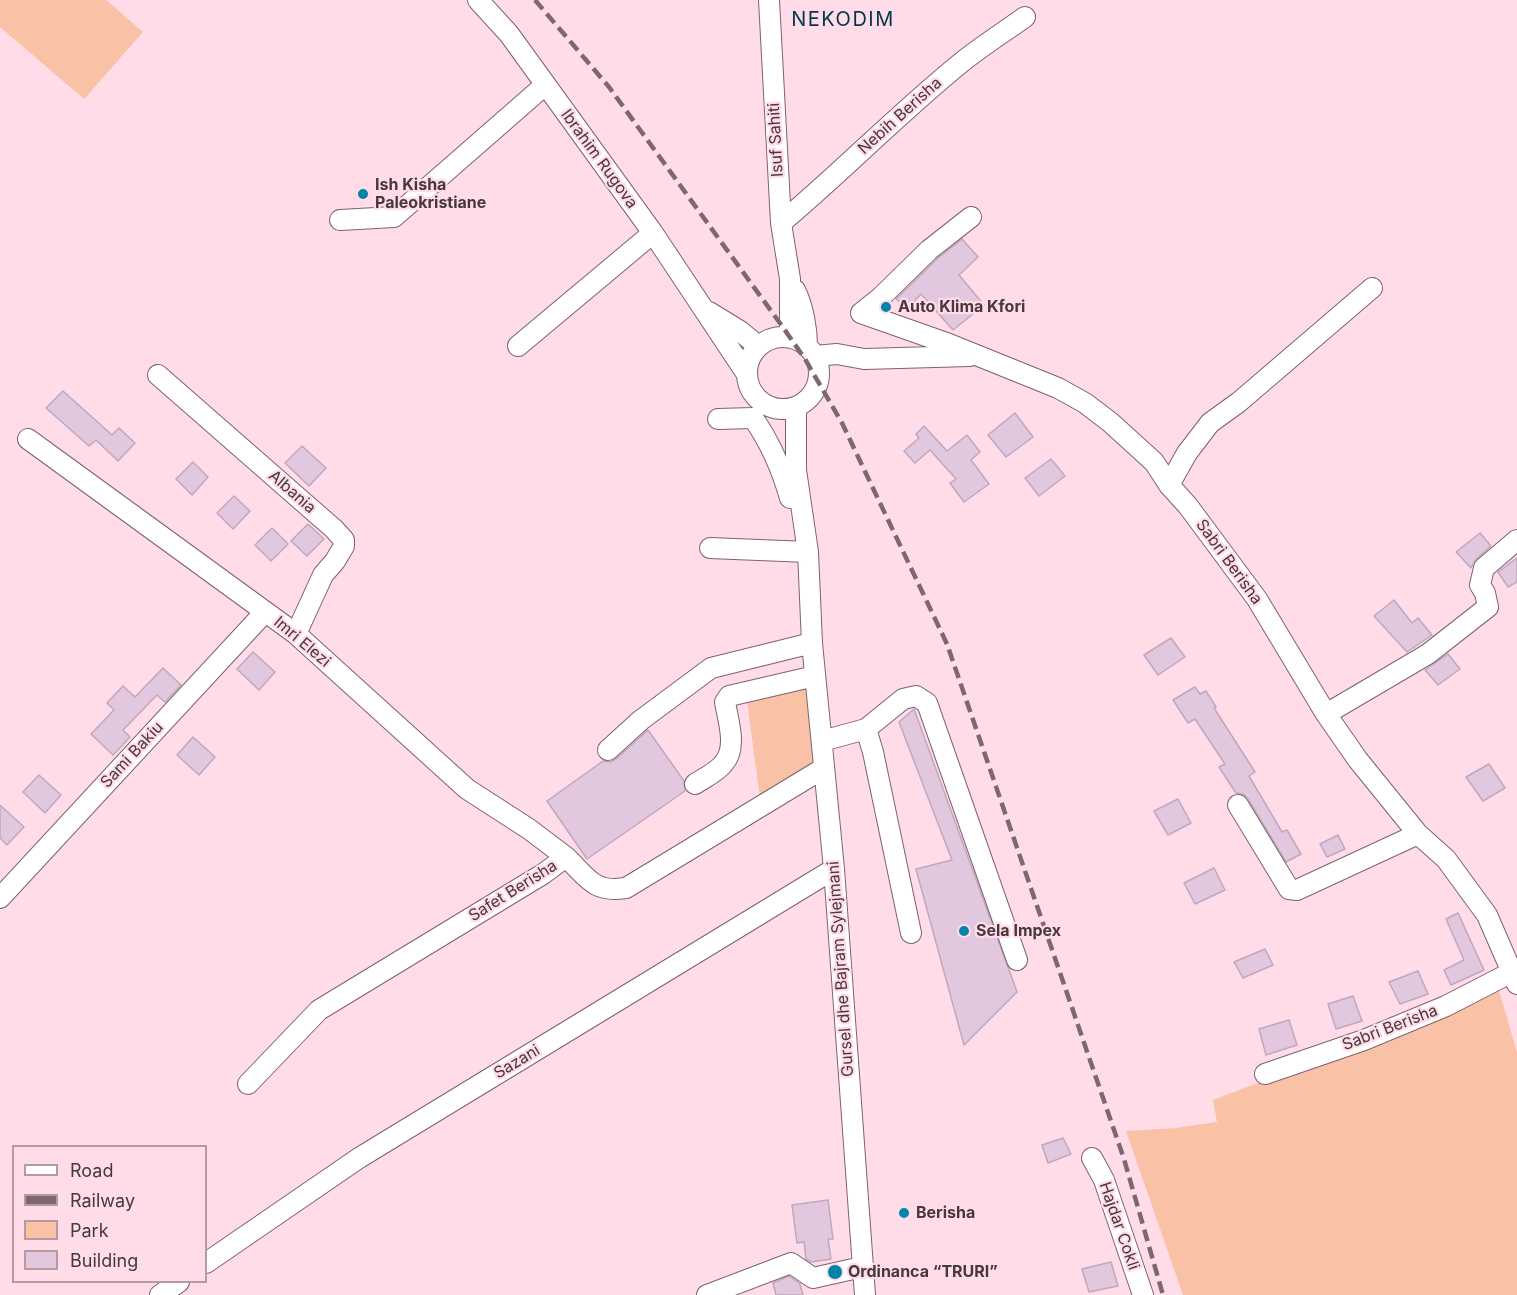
<!DOCTYPE html>
<meta charset="utf-8">
<style>
body{margin:0}
#map{position:relative;width:1517px;height:1295px;overflow:hidden;background:#ffdce8;font-family:Inter,sans-serif}
canvas{display:block}
.legend{position:absolute;left:12px;top:1145px;width:195px;height:138px;box-sizing:border-box;background:#ffdce8;border:2px solid #b59aa4;margin:0;padding:8px 10px;list-style:none;font-size:18px;color:#46383d}
.legend li{display:flex;align-items:center;gap:12px;height:30px}
.legend b{width:30px;border:2px solid #b59aa4}
</style>
<div id="map">
<canvas width="1517" height="1295"></canvas>
<ul class="legend">
<li><b style="height:8px;background:#fff"></b>Road</li>
<li><b style="height:8px;background:#7d686f"></b>Railway</li>
<li><b style="height:16px;background:#f9c2a7"></b>Park</li>
<li><b style="height:16px;background:#e1c8df"></b>Building</li>
</ul>
</div>
<script>
const c = document.querySelector('canvas').getContext('2d');
c.lineJoin = 'round';
function fill(path, color) {
  c.fillStyle = color;
  c.fill(path, 'evenodd');
}
function strokePath(path, color, width, dash) {
  c.strokeStyle = color;
  c.lineWidth = width;
  c.lineCap = dash ? 'butt' : 'round';
  c.setLineDash(dash || []);
  c.stroke(path);
}
function drawText(font, color, halo, rows, align = 'center') {
  c.font = font + ' Inter,sans-serif';
  c.lineWidth = 4.5;
  c.setLineDash([]);
  c.textBaseline = 'middle';
  c.strokeStyle = halo;
  c.fillStyle = color;
  for (const [text, x, y, turn = 0] of rows) {
    c.save();
    c.translate(x, y);
    c.rotate((+turn || 0) * Math.PI / 180);
    c.textAlign = isNaN(turn) ? turn : align;
    if (halo) c.strokeText(text, 0, 0);
    c.fillText(text, 0, 0);
    c.restore();
  }
}
fill(new Path2D(`
 M0,0H106L143,32L84,99L0,27Z
 M807,686L819,760L760,798L747,701Z
 M1499,991L1517,1052V1295H1183L1126,1131L1176,1128L1217,1122L1213,1100Z`), '#f9c2a7');
const building = new Path2D(`
 M962,239L978,257L959,275L984,305L953,330L921,294L908,308L896,299L937,259Z
 M63,391L112,435L119,428L135,443L118,461L96,440L89,446L46,408Z
 M1015,413L1033,437L1006,457L988,435Z
 M924,426L947,451L967,435L980,452L971,460L989,484L964,502L950,483L956,479L930,450L915,463L904,451L919,438L916,434Z
 M302,446L326,468L309,486L285,463Z
 M1051,459L1065,476L1039,496L1025,478Z
 M193,462L208,477L192,495L176,479Z
 M234,496L250,511L233,529L217,513Z
 M308,524L324,539L307,556L291,541Z
 M272,528L288,544L271,561L255,545Z
 M1480,533L1491,546L1476,559L1471,568L1456,552Z
 M1517,558V582L1508,587L1498,572Z
 M1394,600L1412,623L1418,618L1432,635L1407,652L1374,616Z
 M1171,638L1185,657L1158,675L1144,655Z
 M253,652L275,672L259,690L237,669Z
 M1448,654L1460,669L1438,685L1425,670Z
 M163,668L181,685L165,702L157,695L123,730L130,737L113,755L91,734L114,710L107,703L123,686L135,697Z
 M1195,687L1200,694L1206,691L1216,707L1214,708L1255,772L1249,776L1282,832L1287,830L1301,854L1286,862L1248,799L1243,794L1236,793L1219,767L1225,764L1195,719L1188,723L1173,700Z
 M914,709L1017,992L964,1045L916,869L952,860L899,722Z
 M648,730L684,781L685,791L587,859L547,801L603,761L610,762L616,759Z
 M193,737L215,757L199,775L177,755Z
 M1489,764L1505,788L1483,801L1466,777Z
 M39,775L61,795L45,813L23,792Z
 M1178,799L1191,823L1168,835L1154,811Z
 M0,805L24,827L7,845L0,838Z
 M1338,835L1345,849L1327,857L1320,844Z
 M1214,868L1225,890L1195,904L1184,883Z
 M1458,913L1484,970L1451,985L1444,970L1464,960L1446,919Z
 M1265,949L1273,965L1243,978L1234,962Z
 M1418,971L1428,994L1400,1004L1389,982Z
 M1353,996L1362,1021L1336,1029L1328,1004Z
 M1289,1020L1297,1045L1266,1055L1259,1029Z
 M1063,1138L1071,1154L1048,1163L1042,1145Z
 M828,1200L833,1239H828L831,1259L811,1262L806,1259L804,1242L797,1243L792,1205Z
 M1111,1262L1118,1286L1089,1292L1082,1269Z
 M789,1276L800,1284L803,1295H776L773,1283Z`);
fill(building, '#e1c8df');
strokePath(building, '#bfa7bd', 1.5);
const minor = new Path2D(`
 M478,0L509,34L653,233L746,373
 M769,0L781,223L790,279V337
 M340,220L394,217L545,85
 M781,223C843,171 899,113 962,62C982,46 1004,32 1025,17
 M795,290C803,306 807,328 807,346
 M709,312L740,331L758,346
 M861,313L949,344L1058,388L1085,403L1110,422L1154,462L1169,485L1188,506L1257,599L1326,714L1358,760L1418,834L1446,859L1487,915L1517,984
 M861,313L881,297L929,250L971,217
 M747 373a36 36 0 1 1 72 0a36 36 0 1 1-72 0Z
 M518,346L653,233
 M815,356L837,354L864,359L970,356
 M158,375L334,529L344,540V546L335,561L323,575L296,634
 M796,407V470L808,552L812,643L834,869L865,1295
 M718,419L753,418C770,442 782,470 790,498
 M28,439L296,634L467,789L529,829L566,857
 M1169,485L1187,453L1210,423L1239,402L1372,288
 M710,548L808,552
 M1326,714L1428,654L1488,607L1485,593L1480,585L1484,568L1517,540
 M866,729L873,752L911,933
 M822,741L866,729L903,699L916,696L927,703L1017,960
 M608,750L641,720L711,668L812,643
 M695,784C704,778 717,772 723,764C738,748 728,721 725,702L729,696L815,676
 M1238,805L1289,889L1297,890L1418,834
 M0,898L265,612
 M1265,1074L1364,1040L1446,1006L1512,972
 M248,1084L319,1010L543,874L566,857C588,878 593,893 626,888L824,768
 M1092,1158L1104,1180L1143,1295
 M206,1263L359,1158L834,869
 M160,1295L179,1282
 M707,1295L791,1263L813,1278L862,1267`);
strokePath(minor, '#7f626c', 22);
strokePath(minor, '#fff', 20);
strokePath(new Path2D(`
 M535,0L609,87L782,326L805,359L842,423L947,644L1124,1159L1163,1295`), '#7d686f', 4.5, [12, 6]);
for (const [x, y, r, color] of [
 [363,194,6,"#0084a7"],
 [886,307,6,"#0084a7"],
 [964,931,6,"#0084a7"],
 [904,1213,6,"#0084a7"],
 [835,1272,8,"#0084a7"]
]) {
  const dot = new Path2D();
  dot.arc(x, y, r, 0, 2 * Math.PI);
  c.fillStyle = color;
  c.fill(dot);
  strokePath(dot, '#ffdce8', 2);
}
drawText('16px', '#46383d', '#ffdce8', [
 ["Nebih Berisha",900,116,-42],
 ["Isuf Sahiti",776,140,-93],
 ["Ibrahim Rugova",599,159,54],
 ["Albania",292,492,41],
 ["Sabri Berisha",1229,562,54],
 ["Imri Elezi",302,642,40],
 ["Sami Bakiu",132,755,-47],
 ["Safet Berisha",513,891,-32],
 ["Gursel dhe Bajram Sylejmani",841,969,-94],
 ["Sabri Berisha",1390,1028,-21],
 ["Sazani",517,1062,-31],
 ["Hajdar Cokli",1119,1226,71]
]);
drawText('bold 16px', '#46383d', '#ffdce8', [
 ["Ish Kisha",375,185],
 ["Paleokristiane",375,203],
 ["Auto Klima Kfori",898,307],
 ["Sela Impex",976,931],
 ["Berisha",916,1213],
 ["Ordinanca “TRURI”",848,1272]
], 'left');
c.letterSpacing = '1.5px';
drawText('20px', '#01394a', '#ffdce8', [
 ["NEKODIM",843,20]
]);
c.letterSpacing = '0px';
</script>
